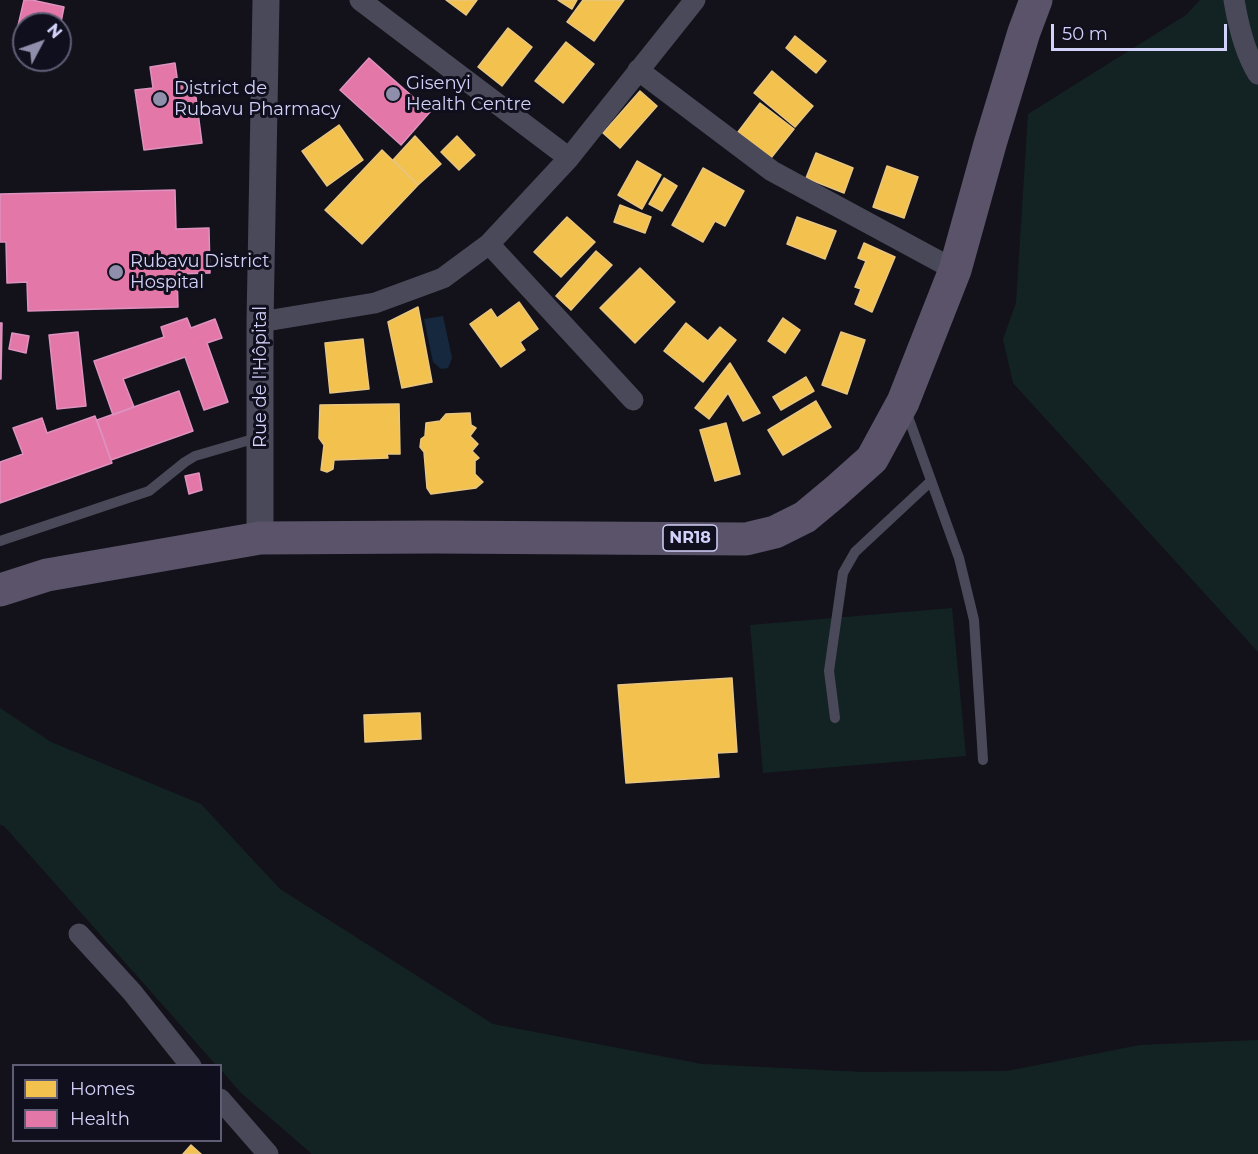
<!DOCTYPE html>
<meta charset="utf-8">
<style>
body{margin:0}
#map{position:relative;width:1258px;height:1154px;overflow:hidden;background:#13121a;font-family:Montserrat,sans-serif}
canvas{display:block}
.legend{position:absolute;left:12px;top:1064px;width:210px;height:78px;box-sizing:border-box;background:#100f1d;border:2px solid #5e5d75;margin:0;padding:8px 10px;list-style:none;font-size:18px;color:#d2d1f9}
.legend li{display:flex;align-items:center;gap:12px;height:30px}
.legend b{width:30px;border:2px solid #5e5d75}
.north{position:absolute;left:12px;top:12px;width:60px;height:60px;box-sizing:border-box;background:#100f1d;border:2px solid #5e5d75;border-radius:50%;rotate:49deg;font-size:16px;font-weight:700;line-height:24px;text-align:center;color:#d2d1f9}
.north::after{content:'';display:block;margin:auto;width:21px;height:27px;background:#8f8eab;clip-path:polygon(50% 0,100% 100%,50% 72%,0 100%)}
.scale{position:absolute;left:1051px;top:24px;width:176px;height:27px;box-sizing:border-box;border:3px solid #d2d1f9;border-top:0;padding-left:8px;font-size:18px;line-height:21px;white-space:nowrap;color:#d2d1f9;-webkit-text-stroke:4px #100f1d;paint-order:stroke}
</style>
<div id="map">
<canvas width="1258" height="1154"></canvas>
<ul class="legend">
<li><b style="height:16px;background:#f2c14e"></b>Homes</li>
<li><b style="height:16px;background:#e377a8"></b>Health</li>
</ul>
<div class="north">N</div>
<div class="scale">50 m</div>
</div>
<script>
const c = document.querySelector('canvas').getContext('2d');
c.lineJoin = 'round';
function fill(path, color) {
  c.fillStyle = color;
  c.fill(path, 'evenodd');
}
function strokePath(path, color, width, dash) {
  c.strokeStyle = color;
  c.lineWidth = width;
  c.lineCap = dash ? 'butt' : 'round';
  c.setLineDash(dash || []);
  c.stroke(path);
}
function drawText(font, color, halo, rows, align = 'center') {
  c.font = font + ' Montserrat,sans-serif';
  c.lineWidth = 6;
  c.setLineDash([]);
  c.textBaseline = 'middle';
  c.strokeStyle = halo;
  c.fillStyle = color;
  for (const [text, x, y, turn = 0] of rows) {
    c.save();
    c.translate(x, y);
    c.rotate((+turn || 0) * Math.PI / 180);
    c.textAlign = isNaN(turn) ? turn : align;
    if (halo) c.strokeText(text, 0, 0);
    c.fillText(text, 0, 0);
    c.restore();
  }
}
fill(new Path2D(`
 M1200,0H1258V652L1013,383L1003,339L1016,303L1028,114L1186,15Z
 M952,608L966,756L763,773L750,625Z
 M0,708L51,742L201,804L280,889L493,1024L702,1064L864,1072L1007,1071L1140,1045L1258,1040V1154H312L240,1092L221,1070L220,1066L216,1065L4,826L0,825Z`), '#132323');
fill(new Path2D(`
 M443,316L452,358L448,368L441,369L433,362L424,319Z`), '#15283d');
const homes = new Path2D(`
 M446,0H477L466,15Z
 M558,0H577L572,9Z
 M583,0H624L594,41L567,22Z
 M508,28L532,47L502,86L478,67Z
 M795,36L826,61L816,73L786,48Z
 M566,42L594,64L563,103L535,81Z
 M772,71L813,106L795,127L754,93Z
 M640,91L657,106L620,148L603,133Z
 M760,103L794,129L771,158L738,132Z
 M339,125L363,160L327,186L302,151Z
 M415,136L441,164L418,185L393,160Z
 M457,136L475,155L459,170L441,152Z
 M382,150L418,185L362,244L325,210Z
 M816,153L853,168L844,193L806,178Z
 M637,161L661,175L642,209L618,195Z
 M887,166L918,177L904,218L873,207Z
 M703,168L744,191L725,226L715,221L703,242L672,225Z
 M664,178L677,186L662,211L649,204Z
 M620,205L651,217L645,233L614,222Z
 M567,217L595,242L561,277L534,252Z
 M797,217L836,231L825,259L787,244Z
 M864,243L895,257L872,312L855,304L861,289L855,287L866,261L858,258Z
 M596,251L612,265L571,310L556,296Z
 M640,268L675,302L635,343L600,308Z
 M519,302L538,329L520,342L525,350L501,367L470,324L491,309L497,318Z
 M418,307L432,382L402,388L388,322Z
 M783,318L800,330L785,353L768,341Z
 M686,323L708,341L720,327L736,340L703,382L664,351Z
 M841,332L865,340L847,394L822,385Z
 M363,339L369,389L330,393L325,343Z
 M730,363L760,413L743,421L728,393L709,419L695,408Z
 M806,377L814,391L781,410L773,397Z
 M816,401L831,427L783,455L768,430Z
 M399,404L400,454H387L388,458L334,460L333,469L327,472L321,470L324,445L319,438L320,405Z
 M470,413L471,425L476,428L470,436L478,444L472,451L479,458L475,461V474L483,482L476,488L431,494L427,488L424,452L420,447L421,439L425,436L426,423L440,421L446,414Z
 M726,423L740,474L715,481L700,430Z
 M732,678L737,752L717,753L719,777L626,783L618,685Z
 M420,713L421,739L365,742L364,715Z
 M191,1145L201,1154H183Z`);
fill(homes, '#f2c14e');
strokePath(homes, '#e8c681', 1.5);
const health = new Path2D(`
 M24,0H32L64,7L60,27V24H24V46L14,43Z
 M369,58L430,112L401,145L340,90Z
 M175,63L178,84L194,82L202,143L144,150L135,90L153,88L150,67Z
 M175,190L176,229L209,228L210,273L177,274L178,307L28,311L27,282L7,283L6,242H0V194Z
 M187,318L191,328L215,319L222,338L207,343L228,402L204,410L185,357L123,379L134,407L113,415L94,361L164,337L161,327Z
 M0,323H2L1,379H0Z
 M78,332L86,406L57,409L49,335Z
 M12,333L29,336L26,353L9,349Z
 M179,391L193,431L111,460L97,420Z
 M95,416L112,463L0,503V462L23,454L13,428L42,418L47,433Z
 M199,473L202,490L189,494L185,476Z`);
fill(health, '#e377a8');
strokePath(health, '#de92c0', 1.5);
strokePath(new Path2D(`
 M906,411L959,558L974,620L983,760
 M0,541L149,491L185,462L195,456L260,437
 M835,718L829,671L843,573L855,552L930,482`), '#494959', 10);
strokePath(new Path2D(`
 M360,0L569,158
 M1234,0C1238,24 1245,53 1258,74
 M638,70L772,171L955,270
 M489,244L633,400
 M260,322L375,303L443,278L489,244L569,158L695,0
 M79,934L132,992L191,1066
 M220,1099L268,1154`), '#494959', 21);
strokePath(new Path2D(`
 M260,538V322L266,0`), '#494959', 27);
strokePath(new Path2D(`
 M0,590L47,575L260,538L433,537L746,539L775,532L805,517L835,492L872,459L903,402L955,270L990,144L1024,32L1036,0`), '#5a536a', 33);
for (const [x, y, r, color] of [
 [393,94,8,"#8f8eab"],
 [160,99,8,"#8f8eab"],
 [116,272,8,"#8f8eab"]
]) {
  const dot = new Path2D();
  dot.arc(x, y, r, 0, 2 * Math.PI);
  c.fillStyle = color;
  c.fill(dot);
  strokePath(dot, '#100f1d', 2);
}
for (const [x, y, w] of [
 [690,538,54]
]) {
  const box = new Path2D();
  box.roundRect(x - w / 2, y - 13, w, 26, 4.5);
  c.fillStyle = '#100f1d';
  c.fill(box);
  strokePath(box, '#d2d1f9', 1.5);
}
drawText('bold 16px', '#d2d1f9', null, [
 ["NR18",690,538]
]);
drawText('18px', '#d2d1f9', '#100f1d', [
 ["Gisenyi",406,84],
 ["Health Centre",406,105],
 ["District de",174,89],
 ["Rubavu Pharmacy",174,110],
 ["Rubavu District",130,262],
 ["Hospital",130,283]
], 'left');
drawText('18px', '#d2d1f9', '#100f1d', [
 ["Rue de l'Hôpital",261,377,-90]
]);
</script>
